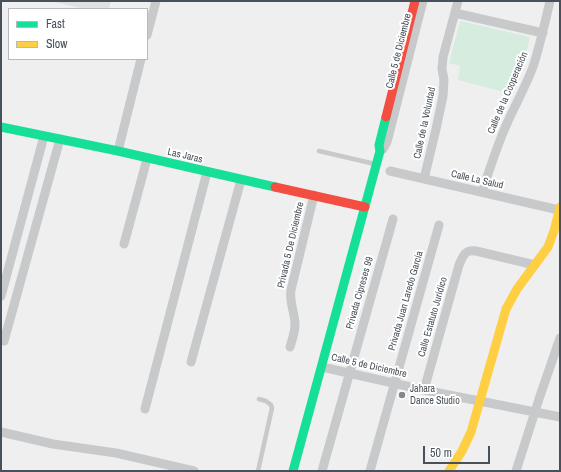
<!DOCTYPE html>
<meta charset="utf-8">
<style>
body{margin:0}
#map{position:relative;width:561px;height:472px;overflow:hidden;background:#efefef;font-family:"Archivo Narrow",sans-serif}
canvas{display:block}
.frame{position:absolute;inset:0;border:2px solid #485059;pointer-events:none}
.legend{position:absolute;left:8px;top:8px;width:140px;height:52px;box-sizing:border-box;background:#fff;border:1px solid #b6b9bd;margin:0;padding:5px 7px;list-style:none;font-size:12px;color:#485059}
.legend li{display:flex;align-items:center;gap:8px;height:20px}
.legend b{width:20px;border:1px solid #b6b9bd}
.scale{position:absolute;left:423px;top:446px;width:67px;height:18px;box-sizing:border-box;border:2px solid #485059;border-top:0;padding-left:5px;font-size:12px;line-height:14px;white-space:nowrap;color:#485059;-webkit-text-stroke:3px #fff;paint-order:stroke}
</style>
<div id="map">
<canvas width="561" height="472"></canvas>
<div class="frame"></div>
<ul class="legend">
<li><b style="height:5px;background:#16e098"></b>Fast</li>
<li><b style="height:5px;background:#ffcf43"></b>Slow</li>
</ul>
<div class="scale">50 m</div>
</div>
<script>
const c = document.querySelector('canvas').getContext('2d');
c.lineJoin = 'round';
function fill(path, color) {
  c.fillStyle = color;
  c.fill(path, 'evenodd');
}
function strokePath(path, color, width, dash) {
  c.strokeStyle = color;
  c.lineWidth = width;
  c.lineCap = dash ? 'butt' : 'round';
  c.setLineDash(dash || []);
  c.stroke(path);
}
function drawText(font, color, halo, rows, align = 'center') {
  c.font = font + ' "Archivo Narrow",sans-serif';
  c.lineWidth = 4;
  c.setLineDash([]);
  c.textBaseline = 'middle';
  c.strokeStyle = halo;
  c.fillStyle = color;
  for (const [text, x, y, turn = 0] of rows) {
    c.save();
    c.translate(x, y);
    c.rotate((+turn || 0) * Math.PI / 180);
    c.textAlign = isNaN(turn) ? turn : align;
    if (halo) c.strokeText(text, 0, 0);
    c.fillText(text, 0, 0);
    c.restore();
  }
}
fill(new Path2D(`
 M50,1H111L109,9H85Z`), '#e1e0e0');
fill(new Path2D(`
 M460,21L530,37L518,84L504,92L458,80L460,66L449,63Z`), '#d6ecde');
strokePath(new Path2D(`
 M319,151L375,164
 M258,471L272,408L271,405L266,401L259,399`), '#c7c9ca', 4.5);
strokePath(new Path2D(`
 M455,13L543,33
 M147,35L156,1
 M118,151L141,59
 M380,151L383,149L387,142L423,1
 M390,171L559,210
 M424,179L436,129L443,96L444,80L442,69L443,57L458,1
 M482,192C489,171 496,149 505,128C514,107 525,88 533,67C540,45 545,23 550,1
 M124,244L147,159
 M1,296L44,136
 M4,341L60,139
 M290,347C292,340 295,332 295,325C295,312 289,304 291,290L314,195
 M191,362L241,180
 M322,367L424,390L560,417
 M424,390L459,265C463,256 465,249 476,251L535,265
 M145,409L207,172
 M1,432L53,444L116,453L194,471
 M322,471L393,219
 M370,471L439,225
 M516,471L540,396L560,338`), '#c7c9ca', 9);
strokePath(new Path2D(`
 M1,127L118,151L275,187
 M293,471L380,151L379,145L386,117`), '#16e098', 9);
strokePath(new Path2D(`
 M449,471L462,451L471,432L506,309L517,289L548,247L554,231L560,207`), '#ffcf43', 9);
strokePath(new Path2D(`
 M386,117L415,1
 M275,187L365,207`), '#f24e42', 9);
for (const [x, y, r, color] of [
 [402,395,4,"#82888e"]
]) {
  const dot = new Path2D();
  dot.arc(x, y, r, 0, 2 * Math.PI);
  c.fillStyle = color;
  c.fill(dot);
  strokePath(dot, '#fff', 1.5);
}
drawText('10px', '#485059', '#fff', [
 ["Calle 5 de Diciembre",399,51,-76],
 ["Calle de la Cooperación",508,93,-67],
 ["Calle de la Voluntad",425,123,-78],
 ["Las Jaras",185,156,13],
 ["Calle La Salud",477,180,13],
 ["Privada 5 De Diciembre",291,245,-77],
 ["Privada Cipreses 99",360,293,-74],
 ["Privada Juan Laredo García",406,301,-74],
 ["Calle Estatuto Jurídico",433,317,-74],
 ["Calle 5 de Diciembre",369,366,13]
]);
drawText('10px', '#485059', '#fff', [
 ["Jahara",410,389],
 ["Dance Studio",410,401]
], 'left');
</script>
